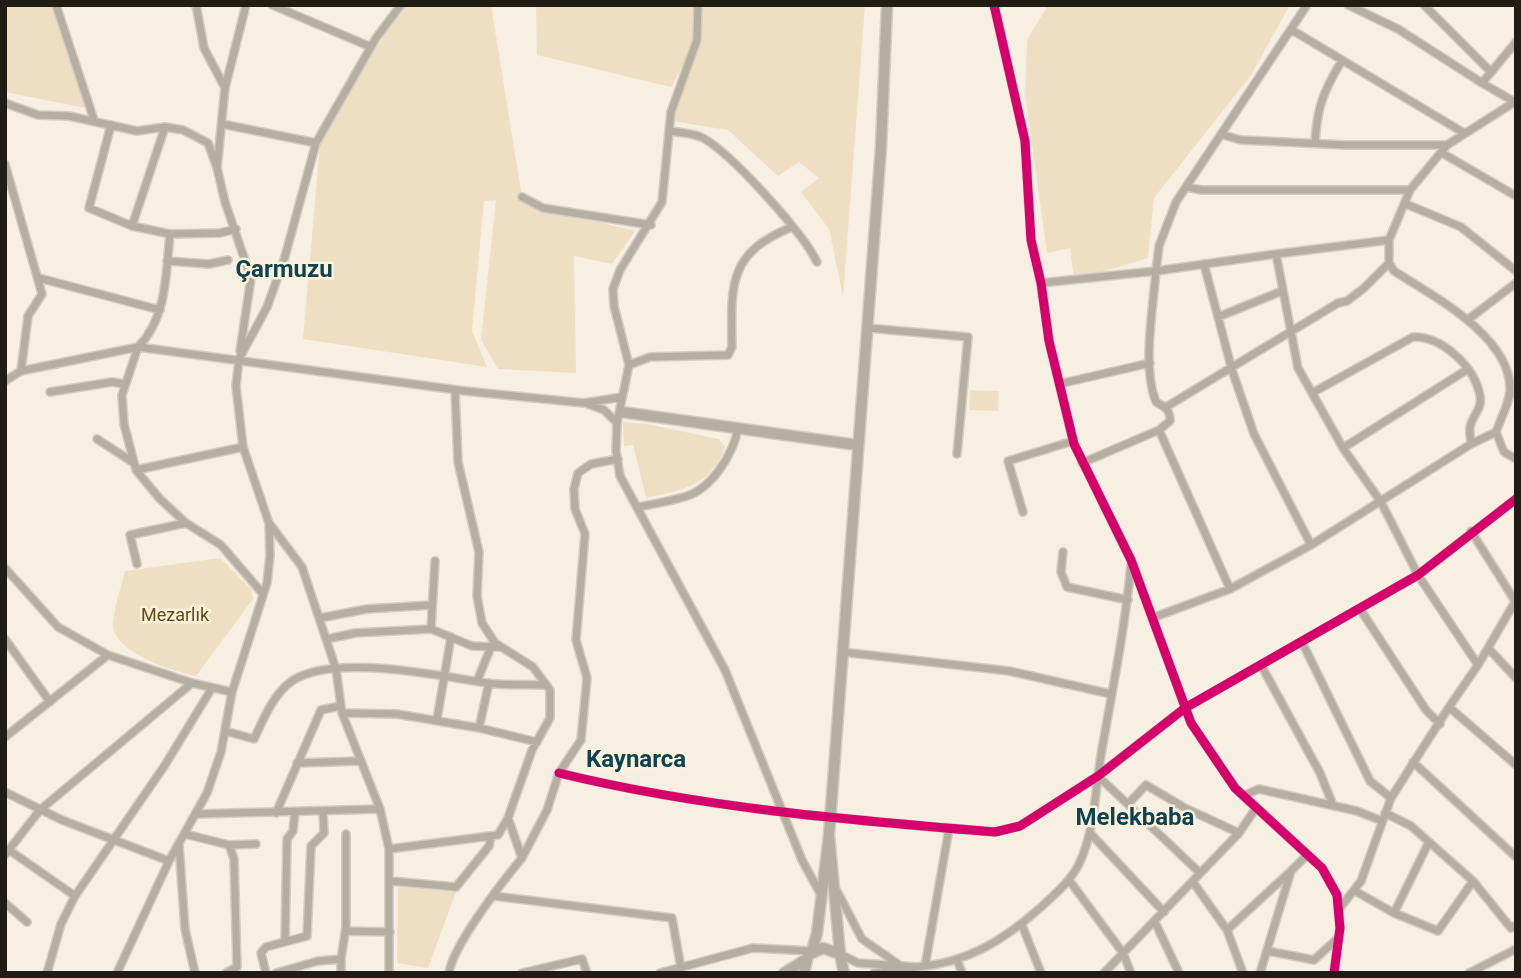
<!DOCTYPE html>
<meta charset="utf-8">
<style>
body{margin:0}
#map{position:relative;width:1521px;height:978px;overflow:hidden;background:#f6efe2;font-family:Roboto,sans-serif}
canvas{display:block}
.frame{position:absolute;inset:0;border:7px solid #211c14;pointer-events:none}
</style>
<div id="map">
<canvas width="1521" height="978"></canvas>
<div class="frame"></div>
</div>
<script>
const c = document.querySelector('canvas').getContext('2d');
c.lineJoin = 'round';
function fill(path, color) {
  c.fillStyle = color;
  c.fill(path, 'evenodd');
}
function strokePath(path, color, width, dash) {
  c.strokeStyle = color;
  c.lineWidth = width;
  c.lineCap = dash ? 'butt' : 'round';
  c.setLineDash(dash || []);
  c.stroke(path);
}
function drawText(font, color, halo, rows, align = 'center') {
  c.font = font + ' Roboto,sans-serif';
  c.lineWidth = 5;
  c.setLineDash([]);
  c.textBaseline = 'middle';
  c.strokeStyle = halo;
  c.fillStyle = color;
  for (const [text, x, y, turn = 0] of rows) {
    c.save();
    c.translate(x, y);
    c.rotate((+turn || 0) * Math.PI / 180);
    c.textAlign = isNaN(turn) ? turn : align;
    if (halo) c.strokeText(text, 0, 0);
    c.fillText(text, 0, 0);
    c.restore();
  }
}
fill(new Path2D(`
 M5,5H54L90,109L5,92Z
 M404,5H491L522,197L543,208L635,231L612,264L574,256L576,373L498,369L481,340L496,200L484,201L472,331L487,367L303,339L321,133Z
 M536,5H865L843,296L829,229L801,192L819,178L799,162L778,176L728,130L671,121L694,46L671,87L537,55Z
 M1048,5H1290L1251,75L1154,198L1148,258L1074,280L1070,248L1047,253L1025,94L1027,40Z
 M970,390L999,391L998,411L969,410Z
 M623,422L646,424L719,439L725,447C711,486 682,490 646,498L633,445L624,446Z
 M220,558L251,589L253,599L196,676C175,672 112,652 113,624C114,607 121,588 125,571Z
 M398,887L456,892L428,968L397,963Z`), '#efdfc2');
const minor = new Path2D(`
 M56,5L94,120
 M196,5L204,48L225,88L217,168L225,202L251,278L240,351
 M272,5L371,47
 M698,5L697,40L671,112L662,202L620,270L613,289L614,306L629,365L617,423L616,451L620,476L725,670L802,860L822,897
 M994,5L1025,141L1031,240L1041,283L1049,341L1074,444L1131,560L1191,723L1235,788L1322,868L1337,895L1340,928L1334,973
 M1348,5L1398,29L1482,83L1516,42
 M1424,5L1490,71
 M1292,30L1464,133
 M1482,83L1515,102
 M225,88L246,5
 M5,103L38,115L69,116L137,131L165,127L183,130L208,143L216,165
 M222,124L316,143
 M111,125L89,208L132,226
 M671,131C680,133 694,133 703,138C732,154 803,233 817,262
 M1223,135L1241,140L1346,145H1447
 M1315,143C1317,108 1323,92 1341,62
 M1442,153L1516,196
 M5,164L42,294L28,316L21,371
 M1187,187L1201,190H1410
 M522,197L543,208L651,225
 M1406,204L1461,227L1516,271
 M170,234L220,233L236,229
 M1389,240L1276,254L1298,368L1343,448L1381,502L1418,575L1478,665
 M167,261L209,264L228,260
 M1204,264L1232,370L1254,434L1311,545
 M39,278L160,310
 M1041,283L1156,271L1159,246L1176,202L1307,5
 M1218,317L1282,291
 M1470,318L1516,283
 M868,328L968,337L957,454
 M138,347L465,391L584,403L622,397
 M138,347C167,318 166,273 170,234L132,226L165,127
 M629,365L650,357L728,355L732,347C731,284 728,253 792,227
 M5,381L21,371L138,347L122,395L124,424L136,470L160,499L186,523L221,545L263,594
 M1059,384L1150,363
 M50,392L112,382L125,384
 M1312,393L1413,337C1442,336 1475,367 1480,396C1483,408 1472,416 1470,427C1469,432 1471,439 1471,444
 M588,404L604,410L617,423
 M1166,407L1338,303L1347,301L1364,288L1389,263
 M1496,432L1504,452L1516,459
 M97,439L134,463
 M1343,448L1468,369
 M1082,463L1159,430
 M136,470L243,447
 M638,507C654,504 671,501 687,496C712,488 734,453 738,428
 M1023,512L1008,461L1073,441
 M269,523L302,567L336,669L342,713L380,809L389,849V973
 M1471,531L1515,601
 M1063,552L1061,572L1067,587L1128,600
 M137,564L130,535L186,523
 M5,568L58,627L108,655
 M1230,589L1159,430L1170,421C1170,409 1165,407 1156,402C1142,367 1153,309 1156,271L1276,254
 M1516,600L1478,665L1449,707L1516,765
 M1360,609L1426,710L1440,724
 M320,618L367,609L432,605
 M1152,618L1230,589L1311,545L1471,444L1496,432C1500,420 1509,404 1510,391C1512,337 1433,296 1394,271L1389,263V240L1410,190L1447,145L1516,101
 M431,629L435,561
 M5,639L50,702
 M327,639L355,633L431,629L472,646L500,647
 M1302,642L1370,781L1391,798
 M1488,648L1516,678
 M842,652L1009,671L1111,694
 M1261,665L1320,773L1333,805
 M477,681L491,647
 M489,683L479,728L537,742
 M342,713L397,714L479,728
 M437,719L451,637
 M225,731L254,739C263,720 274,693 292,681C333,653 439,676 487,683C506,686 527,684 546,685
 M5,737L108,655L192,683L232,692
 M1413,762L1516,857
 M297,763L360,761
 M559,773C701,808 849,820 995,832L1020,826L1098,776L1185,708L1418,575L1516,499
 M1098,776L1200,873
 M5,792L62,820L169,861
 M1243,796L1259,789L1357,811L1382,821
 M1128,804L1146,785L1185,808L1239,833
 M276,813L321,710L341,706
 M1385,813L1411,826L1429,842L1394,913
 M196,814L380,809
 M1090,833L1164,912
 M185,834L229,845L234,859L237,967L226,973
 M1429,842L1473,881
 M179,845L185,929L195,973
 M229,845L256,844
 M389,849L498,835L508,818L532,750L550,718V690L533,667L495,643L482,623L477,596L479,552L458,462L455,390
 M9,850L75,896
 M5,855L40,810L192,683
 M522,858L547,810L559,773L581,740L587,678L576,640L585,534L575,509L574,489L578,473L591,464L618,459
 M1069,880L1123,953L1131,973
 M390,881L456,887L489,846L491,837
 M1193,882L1227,930L1243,973
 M837,891L862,939L898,964
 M1355,891L1394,913L1438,931L1473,881L1511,928L1516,925
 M494,896L672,918L681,968
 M5,903L27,922
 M1340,908L1361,881L1391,798L1449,707
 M1155,922L1179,973
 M1022,925L1041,973
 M1227,930L1291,871
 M346,931L390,932
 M285,942L287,839L293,831L295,812
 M1268,951L1314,960L1338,938
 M840,954L858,963L917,967L874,973
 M341,959V973
 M957,960L962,973
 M925,966L949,829
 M917,967C967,963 1004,940 1040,908C1054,895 1070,882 1079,864C1095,831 1095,791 1101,755C1112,691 1125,629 1131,564
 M47,973L61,924L75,896L165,765L212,688
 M117,973L169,861L207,793L221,752L232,692L267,583L270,556L269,523L243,447L236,386L239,359L267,307L284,260L316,143L376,38L401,5
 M266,973L261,953L266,947L307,936L311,846L324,833L323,811
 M276,973L318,961L341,959L346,927V834
 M449,973C453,945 503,881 522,858L508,818
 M522,973L582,959L587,973
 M660,973L753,948L812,951
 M1104,973L1239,833L1256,808
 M1260,973L1291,871L1307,855
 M1469,973L1516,949`);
const major = new Path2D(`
 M622,412L857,445
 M829,835L881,147L887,5
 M812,951L817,933L829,835L840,954
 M784,973L805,960
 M804,973L808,955L823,948L840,954L844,973`);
strokePath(minor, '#d2ccc3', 10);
strokePath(major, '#d2ccc3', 13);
strokePath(minor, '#b5aea1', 7);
strokePath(major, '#b6afa1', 10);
strokePath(new Path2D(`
 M994,5L1025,141L1031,240L1041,283L1049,341L1074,444L1131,560L1191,723L1235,788L1322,868L1337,895L1340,928L1334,973
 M559,773C701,808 849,820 995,832L1020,826L1098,776L1185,708L1418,575L1516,499`), '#d6006c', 9);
drawText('18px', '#614918', '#fef1da', [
 ["Mezarlık",175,616]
]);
drawText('bold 24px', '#0c4252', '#fef1da', [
 ["Çarmuzu",284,271],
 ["Kaynarca",636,761],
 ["Melekbaba",1135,819]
]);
</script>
